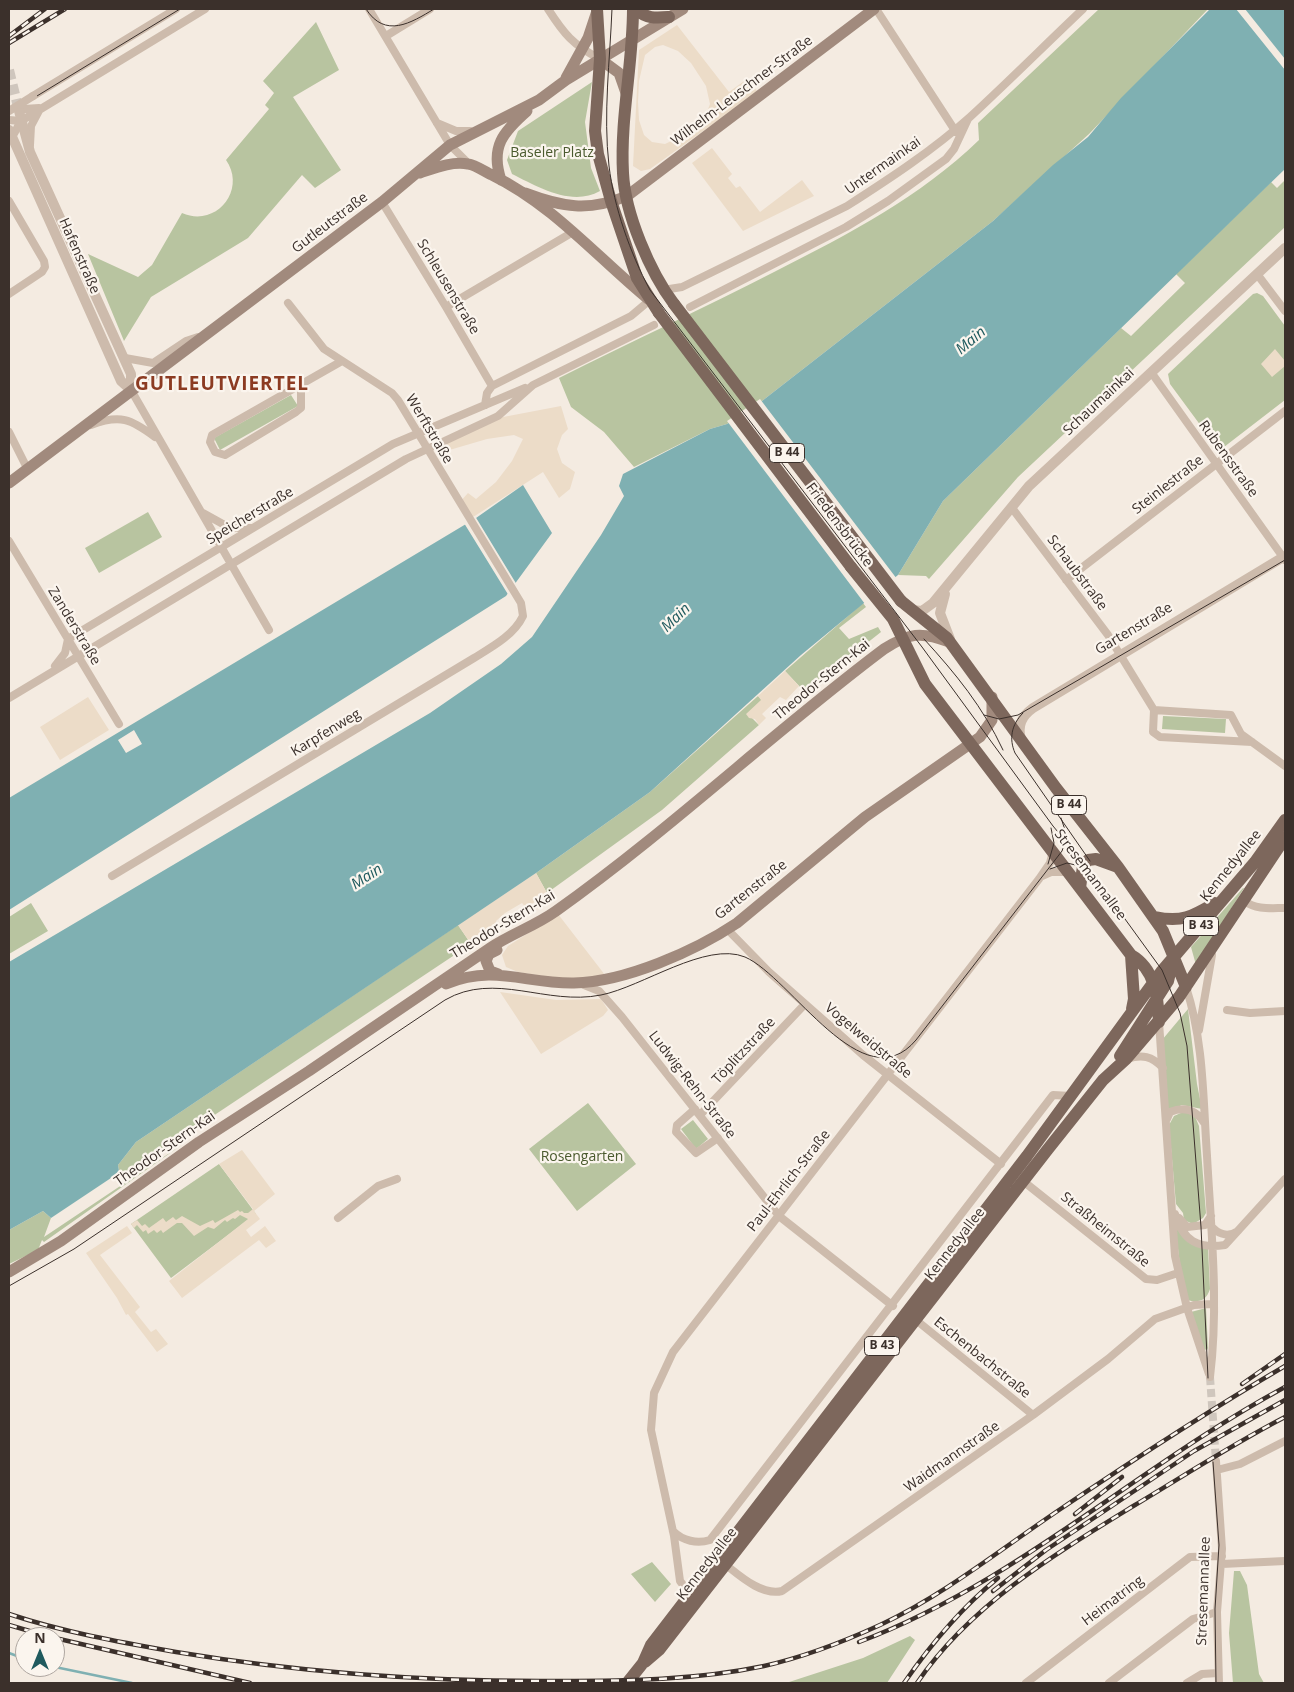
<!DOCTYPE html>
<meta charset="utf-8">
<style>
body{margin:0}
#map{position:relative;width:1294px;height:1692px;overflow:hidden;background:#f4ebe1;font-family:"Open Sans",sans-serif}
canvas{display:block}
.frame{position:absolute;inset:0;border:10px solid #3b302b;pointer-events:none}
.north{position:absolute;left:15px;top:1627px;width:50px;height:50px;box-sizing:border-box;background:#fbf5ee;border:1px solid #aea6a0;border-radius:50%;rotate:0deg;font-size:14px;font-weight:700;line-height:20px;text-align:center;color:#3b302b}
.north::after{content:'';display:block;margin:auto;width:18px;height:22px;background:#1f5a5e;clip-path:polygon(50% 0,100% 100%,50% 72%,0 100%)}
</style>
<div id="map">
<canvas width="1294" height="1692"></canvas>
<div class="frame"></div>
<div class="north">N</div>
</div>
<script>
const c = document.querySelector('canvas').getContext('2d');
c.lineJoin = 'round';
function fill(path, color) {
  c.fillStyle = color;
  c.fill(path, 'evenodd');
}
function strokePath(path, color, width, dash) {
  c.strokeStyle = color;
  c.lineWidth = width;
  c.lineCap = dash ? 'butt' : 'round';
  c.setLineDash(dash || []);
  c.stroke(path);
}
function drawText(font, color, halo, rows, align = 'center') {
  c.font = font + ' "Open Sans",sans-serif';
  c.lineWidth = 4.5;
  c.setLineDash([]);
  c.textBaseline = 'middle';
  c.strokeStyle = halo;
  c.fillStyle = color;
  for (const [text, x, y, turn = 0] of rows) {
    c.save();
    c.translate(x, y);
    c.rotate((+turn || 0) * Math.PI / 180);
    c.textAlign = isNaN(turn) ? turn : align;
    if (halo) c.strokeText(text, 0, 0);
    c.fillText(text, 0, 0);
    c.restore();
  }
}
fill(new Path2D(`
 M1099,9H1208L1089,134L993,221L762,401L727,424L710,429L634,467L604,432L571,407L559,378C631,342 704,308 776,271C849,234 920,197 979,140L978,123Z
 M316,22L339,70L293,97L341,170L315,188L302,175L248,238L151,297L124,341L88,254L138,277L152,265L182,213C216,228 247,190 226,160L269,109L265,105L274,93L263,81Z
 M592,82L585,122L591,168L600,191C572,207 538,187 512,174L507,160L518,131Z
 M1285,180V227L1018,477L929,579L926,576L898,575L943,501L1121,328L1131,336L1185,283L1176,274L1271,182L1277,188Z
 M1257,293L1263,296L1285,326V400L1224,447L1219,448L1215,445L1170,384L1168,374L1253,294Z
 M291,395L298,406L220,450L214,438Z
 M148,512L162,537L99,573L85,548Z
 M863,603L866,607L839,628L849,639L878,627L881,632L791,703L802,689L785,671Z
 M758,696L762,700L752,718L759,725L662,810L547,893L536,873L650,792Z
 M1163,716L1226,719L1225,733L1162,729Z
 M1243,888H1244L1196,965L1191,947Z
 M31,903L48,931L9,954V917Z
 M458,925L471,944L123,1176L119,1171L118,1165L136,1142Z
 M1188,1009L1197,1084L1202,1109L1182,1105L1168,1111L1162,1040Z
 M588,1103L636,1164L577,1211L529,1149Z
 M1183,1112L1194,1114L1199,1126L1206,1213L1203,1218L1193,1224L1184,1220L1183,1213L1176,1204L1169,1125L1174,1116Z
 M693,1120L708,1139L696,1149L681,1129Z
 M183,1144L44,1242L42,1240L38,1250L9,1264V1230L43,1211L51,1218L44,1237Z
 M219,1164L256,1214L171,1278L131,1224Z
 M1175,1223L1178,1229L1208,1248L1210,1289C1206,1301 1199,1303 1187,1300L1181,1274Z
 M1206,1308L1208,1348L1207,1350L1203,1349L1191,1312Z
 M652,1562L671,1584L655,1602L631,1574Z
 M1234,1571H1240L1247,1585L1259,1674L1264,1683H1233L1229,1633Z
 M910,1636L915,1640L887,1683H786L863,1658Z`), '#b8c4a0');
fill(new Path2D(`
 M677,25L729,92L747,79L758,92L650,169L641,171L633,166L639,50ZM663,45L678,51L691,63L706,86L710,104L705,117L696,126L682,136L665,144L652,142L644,135L639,120L638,102L639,81L645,55L655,47Z
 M712,148L732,174L728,178L736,188L740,186L760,212L802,180L814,196L743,231L692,163Z
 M1275,349L1285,361V366L1272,377L1261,364Z
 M561,406L568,429L562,435L557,449L562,463L575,472L570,489L559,498L543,472L470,519L459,503L468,493L476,499L496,482L512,461L523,439L514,435L487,439L446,451L443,443L498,418Z
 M785,671L799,686L786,700L780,697L762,714L766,718L759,725L755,719L749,718L746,714L761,700L758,696Z
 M88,697L109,730L60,760L40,727Z
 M536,873L547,893L526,908L522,903L505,913L496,921L498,926L471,944L458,925Z
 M558,914L605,975L572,979L555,978L518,972L506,967L502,955L508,946Z
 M500,992L556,1000L601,999L608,1010L603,1016L541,1054Z
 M242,1150L275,1194L254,1211L260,1219L246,1230L251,1237L265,1226L276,1241L266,1248L259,1240L182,1298L169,1281L248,1219L240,1215L235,1219L233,1218L227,1222L225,1220L214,1229L208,1227L194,1236L182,1223H177L163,1233L161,1230L157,1233L154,1230L148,1234L146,1230L143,1232L137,1225L134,1228L131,1224L137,1220L142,1226L145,1224L149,1228L163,1218L166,1222L173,1217L176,1220L182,1216L200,1226L213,1220L215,1223L238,1210L240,1212L242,1211L244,1213H248L253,1209L219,1164Z
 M127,1226L132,1233L100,1255L140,1307L135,1312L151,1332L156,1329L168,1344L157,1352L128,1314L126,1315L117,1298L86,1253Z`), '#ecdcc8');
fill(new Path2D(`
 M1210,9H1285V169L943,501L898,575L801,655L650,792L536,873L136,1142L118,1165L119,1171L114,1176L51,1218L43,1211L9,1230V962L430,713L501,664L532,637L601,535L624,496L619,486L623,474L710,429L727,424L762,401L993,221L1053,165L1088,137L1121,98Z
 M523,485L552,533L506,596L9,910V798L476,518Z`), '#7fb0b2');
fill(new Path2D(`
 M1236,9H1245L1285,59V70Z
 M760,399L897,579L865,604L727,421Z
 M475,516L517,585L509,596L464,523Z
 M134,730L142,744L126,753L118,740Z`), '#f4ebe1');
strokePath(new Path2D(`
 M9,1653L25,1659
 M55,1667L132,1683`), '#7fb0b2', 2.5);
strokePath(new Path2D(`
 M1210,1377L1216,1461`), '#cfc6bd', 8, [8, 4]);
strokePath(new Path2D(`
 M9,70L19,111`), '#cfc6bd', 10, [10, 5]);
strokePath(new Path2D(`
 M369,9L450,145L469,164
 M548,9C564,34 573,45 600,59
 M876,9L956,132
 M386,36L430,9
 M33,96L176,9
 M24,109L39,108
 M9,120L21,121
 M437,123L456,131H470
 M11,139L21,121L205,9
 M30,145L31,126L40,109
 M9,201L44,261L45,267L42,272L9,294
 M382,202L446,307L492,386
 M1257,274L1285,311
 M663,290L682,287L847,206C889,179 932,151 970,117C1008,82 1045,45 1083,9
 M446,307L573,232
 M690,307L846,227L888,201L946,159L954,149L968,119
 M125,358L153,363L186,341L198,337
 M1151,372L1285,560
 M301,385V408L296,412L225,455L215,452L210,442L212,435L342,361
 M131,390L269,630
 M485,405L487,393L492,386L631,316L650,300
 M91,425C120,414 131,419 155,437
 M9,432L28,470
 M1012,508L1108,635L1154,710L1231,715L1241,734L1285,766
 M203,513L230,528H252
 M9,541L119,724
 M1066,580L1285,411
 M68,639L393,444L525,388
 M55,666L65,653L68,639
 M9,698L406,459L498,416L533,385L654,325
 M1154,710L1153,732L1160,737L1252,742
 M112,876L474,658C492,647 514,635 523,616L521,603L398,400L392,393L324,349L288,303
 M1042,876L1051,872H1068
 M1244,901C1257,910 1270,908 1285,908
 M727,929L769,972L863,1055L1001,1164
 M584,985L599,991L622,1017L779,1216L893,1306
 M1186,987C1204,1042 1203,1099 1207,1156C1211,1229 1219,1304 1210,1377
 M1227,1010L1250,1013L1285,1011
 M1159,1022L1175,1256L1187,1308L1209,1374
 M1199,1030L1212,955
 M1127,1059C1142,1054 1152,1056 1163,1068
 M695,1109L677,1125L676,1132L696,1153L718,1138
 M700,1115L805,1004
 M1167,1119L1170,1112C1185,1106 1197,1110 1205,1124
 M1023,1181L1146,1279L1157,1280L1178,1273
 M1175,1214C1183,1241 1198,1249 1225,1245L1285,1179
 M338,1218L378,1186L397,1179
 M1179,1218L1187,1227L1205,1225L1211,1216
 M1213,1228C1220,1235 1229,1237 1238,1231
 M916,1320L1033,1415
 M1216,1461L1222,1549L1217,1612L1219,1683
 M1217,1470L1240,1464L1285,1441
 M673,1531C683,1541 697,1544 710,1540L1053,1095L1071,1096
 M1222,1564L1285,1561
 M726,1565C740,1576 762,1596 782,1591L1033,1415L1108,1359L1155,1319L1194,1305L1212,1304
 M693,1593L690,1594L680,1581L674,1536L651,1430L654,1393L673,1352L1039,879L1050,863L1053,851
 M1026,1683L1190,1557L1222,1556
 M1109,1683L1193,1619L1217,1612
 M1187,1683L1202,1674L1218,1673`), '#cdbbac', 8);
strokePath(new Path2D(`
 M19,111L30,152L131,374V390
 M9,130L121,381L131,390
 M945,594L940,613L950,639
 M911,610L922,611L933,603L1029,486L1285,248
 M1021,739C1017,725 1022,716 1033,708L1285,556`), '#cdbbac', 10);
strokePath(new Path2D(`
 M600,59L619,73L626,93
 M566,78L588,38L596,14
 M420,173C435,168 452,161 468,164C476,165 485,172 492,175C553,205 597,257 648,299
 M501,180C490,147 503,132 527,111
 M525,193C562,207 588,212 627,196L874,9
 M9,483L382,202L450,145L539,100L566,80L683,9
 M497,950L489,954L486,961L490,971L498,974
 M446,984C494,964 526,984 574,983C625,982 695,951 737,923L865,817L980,737L992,720V697
 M9,1272L61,1241L199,1142L309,1071L490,948C511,934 535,926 556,911C670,830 772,733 884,649C909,633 921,631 949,642`), '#a18a7d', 11);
strokePath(new Path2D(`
 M597,9L600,59L595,131L598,154L611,201L637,278L659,313
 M633,9C633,64 620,118 623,173C625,214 650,272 674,304
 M636,9C646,19 656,18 669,17
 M851,567L893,619L925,684L1131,955C1155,969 1158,996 1159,1022
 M901,601L947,638L1056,788L1118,867L1163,931L1186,987
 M1080,888L1083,866L1088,860L1096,859L1118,867
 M1155,917C1182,923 1193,916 1215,903
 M1131,955L1134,999L1132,1009
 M1120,1056L1168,981L1174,956
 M645,1662L659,1650L1048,1149L1103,1080L1126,1059L1179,997L1285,838
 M627,1683L643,1663L651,1645L1027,1156L1161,972L1255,862L1285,820`), '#7d675c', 12);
strokePath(new Path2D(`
 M366,9C385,39 411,23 434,9
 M612,9C610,60 603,114 609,166C614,207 630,253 650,290L922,647L1053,826L1088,868L1162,970L1180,1013L1187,1046L1201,1227L1208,1378
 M9,113L180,9
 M924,639C956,674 983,707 1003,750
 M1023,713C1011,725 1009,739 1015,753L1090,861
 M984,715L999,719L1018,715L1285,560
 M1048,864L1054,843L1051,828
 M1050,869L1067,863L1088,868
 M9,1286L74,1249L445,1000C495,971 546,1006 601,995C642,987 706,941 745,957C791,977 863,1103 916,1040L1062,851L1067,836L1061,818
 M1213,1462L1219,1545L1215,1609L1216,1683`), '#3b302b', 1);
const rail = new Path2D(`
 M9,36L45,9
 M9,43L65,9
 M1242,1384L1285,1354
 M1075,1514L1122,1477
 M993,1591L1046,1550L1194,1451L1285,1400
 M9,1614C63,1632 119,1642 176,1652C303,1673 430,1682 559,1681C627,1681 697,1680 764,1666C804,1657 843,1642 880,1625C944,1595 1001,1549 1059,1510C1133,1460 1208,1411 1285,1366
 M9,1625L50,1637
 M55,1638L250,1683
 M859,1642C1014,1584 1140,1465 1285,1387
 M904,1683C931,1644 961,1608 998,1578
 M917,1683C971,1604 1055,1554 1135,1505C1185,1475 1233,1444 1285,1417`);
strokePath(rail, '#3b302b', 4.5);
strokePath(rail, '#fbf5ee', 2.5, [8]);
strokePath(new Path2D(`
 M9,111L33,96`), '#cdbbac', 8);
strokePath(new Path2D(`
 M674,304L901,601
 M659,313L851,567`), '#7d675c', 12);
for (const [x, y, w] of [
 [787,453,35],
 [1069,805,35],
 [1201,926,35],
 [882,1346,35]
]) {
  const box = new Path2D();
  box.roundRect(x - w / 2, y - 9.5, w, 19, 4);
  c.fillStyle = '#fbf5ee';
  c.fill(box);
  strokePath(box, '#3b302b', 1);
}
drawText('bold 12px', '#3b302b', null, [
 ["B 44",787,453],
 ["B 44",1069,805],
 ["B 43",1201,926],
 ["B 43",882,1346]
]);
drawText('14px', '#3b302b', '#fbf5ee', [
 ["Wilhelm-Leuschner-Straße",742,91,-37],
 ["Untermainkai",883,166,-35],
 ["Gutleutstraße",330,223,-37],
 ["Hafenstraße",79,256,66],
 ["Schleusenstraße",448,287,59],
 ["Schaumainkai",1099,402,-43],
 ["Werftstraße",429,429,59],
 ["Rubensstraße",1228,459,54],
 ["Steinlestraße",1168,485,-38],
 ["Speicherstraße",250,516,-31],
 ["Friedensbrücke",839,525,53],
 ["Schaubstraße",1077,573,53],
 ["Zanderstraße",74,626,59],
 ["Gartenstraße",1134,629,-31],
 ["Theodor-Stern-Kai",822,680,-39],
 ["Karpfenweg",326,733,-31],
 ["Kennedyallee",1231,866,-51],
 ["Stresemannallee",1090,875,53],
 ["Gartenstraße",751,890,-38],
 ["Theodor-Stern-Kai",503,925,-31],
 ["Vogelweidstraße",868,1041,40],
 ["Töplitzstraße",744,1051,-47],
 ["Ludwig-Rehn-Straße",692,1085,52],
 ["Theodor-Stern-Kai",165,1149,-35],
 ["Paul-Ehrlich-Straße",789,1181,-52],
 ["Straßheimstraße",1105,1230,39],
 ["Kennedyallee",955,1244,-52],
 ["Eschenbachstraße",982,1358,39],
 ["Waidmannstraße",952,1457,-35],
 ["Kennedyallee",707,1564,-52],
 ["Stresemannallee",1204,1591,-88],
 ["Heimatring",1113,1601,-37]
]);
drawText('14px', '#4a5a2e', '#fbf5ee', [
 ["Baseler Platz",552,153],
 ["Rosengarten",582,1157]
]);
drawText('italic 15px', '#1f5a5e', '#fbf5ee', [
 ["Main",971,341,-40],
 ["Main",676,618,-44],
 ["Main",367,877,-33]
]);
c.letterSpacing = '1px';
drawText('bold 19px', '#8c3b22', '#fbf5ee', [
 ["GUTLEUTVIERTEL",222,385]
]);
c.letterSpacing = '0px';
</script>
